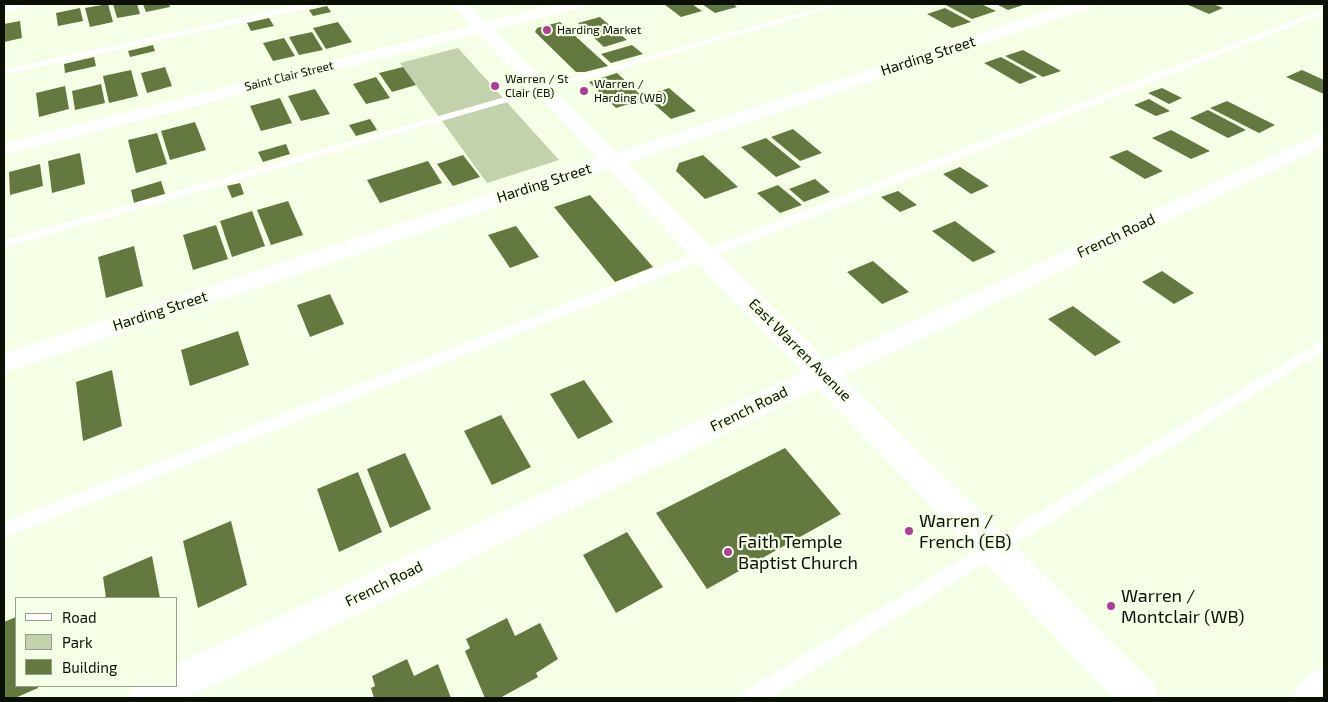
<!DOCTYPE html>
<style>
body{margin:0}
#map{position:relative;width:1328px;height:702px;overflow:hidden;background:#f4ffe5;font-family:"Exo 2",sans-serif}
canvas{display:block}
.frame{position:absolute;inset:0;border:5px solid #0b1006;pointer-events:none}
.legend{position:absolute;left:15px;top:597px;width:162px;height:90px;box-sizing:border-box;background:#f4ffe5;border:1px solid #979f8c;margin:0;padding:6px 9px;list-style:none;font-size:15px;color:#0b1006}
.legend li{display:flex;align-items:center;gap:10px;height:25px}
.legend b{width:25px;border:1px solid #979f8c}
</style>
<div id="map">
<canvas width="1328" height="702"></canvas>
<div class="frame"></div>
<ul class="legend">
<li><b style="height:6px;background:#fff"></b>Road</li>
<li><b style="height:14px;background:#c2d2ad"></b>Park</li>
<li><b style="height:14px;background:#637940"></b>Building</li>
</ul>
</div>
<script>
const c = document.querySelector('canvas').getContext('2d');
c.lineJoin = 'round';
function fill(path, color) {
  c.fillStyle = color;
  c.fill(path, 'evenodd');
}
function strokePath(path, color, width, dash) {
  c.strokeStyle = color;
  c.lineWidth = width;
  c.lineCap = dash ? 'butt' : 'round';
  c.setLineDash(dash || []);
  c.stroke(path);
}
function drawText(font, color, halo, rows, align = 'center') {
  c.font = font + ' "Exo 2",sans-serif';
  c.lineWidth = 4.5;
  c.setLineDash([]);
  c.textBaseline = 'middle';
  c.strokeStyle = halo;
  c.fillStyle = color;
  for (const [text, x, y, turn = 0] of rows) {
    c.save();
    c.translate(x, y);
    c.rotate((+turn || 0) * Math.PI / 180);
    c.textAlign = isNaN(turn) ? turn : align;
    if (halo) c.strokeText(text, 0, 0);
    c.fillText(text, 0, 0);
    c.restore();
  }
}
fill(new Path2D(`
 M458,48L559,160L487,183L400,63Z`), '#c2d2ad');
fill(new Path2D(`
 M108,4L113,22L90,27L85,8Z
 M113,4H137L140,14L117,18Z
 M143,4H169L170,7L146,12Z
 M664,4H692L702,11L681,17Z
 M702,4H733L737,7L715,13Z
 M944,4H981L996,11L972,19Z
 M996,4H1026L1008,10Z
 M1186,4H1213L1223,8L1209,14Z
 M327,6L331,12L313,16L309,10Z
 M80,8L83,21L58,26L56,13Z
 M945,8L971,22L952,28L927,14Z
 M600,17L627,40L604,47L578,23Z
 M269,18L274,26L251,31L247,23Z
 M20,21L22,38L4,42V24Z
 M338,22L352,42L326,49L313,28Z
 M560,22L608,66L585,72H576L535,32L537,28Z
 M312,32L323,50L299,55L289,37Z
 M284,38L295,56L273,61L263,43Z
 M153,45L155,51L130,57L128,51Z
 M632,45L643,54L611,63L601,54Z
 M1023,50L1061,71L1043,77L1005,56Z
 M94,57L96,66L65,73L64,64Z
 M1001,57L1037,77L1020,84L984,63Z
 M165,67L172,86L147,93L141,73Z
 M403,67L416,85L392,92L379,73Z
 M131,70L138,96L109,103L103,76Z
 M1302,70L1324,80V94L1286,77Z
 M617,73L645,99L616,108L589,82Z
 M376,77L390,98L366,104L353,84Z
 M101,84L105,103L75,110L72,91Z
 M65,86L69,109L39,117L36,93Z
 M669,88L696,111L671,119L645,96Z
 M1162,88L1182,98L1169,104L1148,93Z
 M315,89L330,114L301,121L288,96Z
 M280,98L292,123L261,131L250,106Z
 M1149,99L1170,111L1156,116L1134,105Z
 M1227,101L1275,125L1259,133L1210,108Z
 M1208,110L1246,130L1228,138L1190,118Z
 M370,119L377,130L356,136L349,125Z
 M195,122L206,150L170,160L161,131Z
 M793,129L822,153L800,161L771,137Z
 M1171,130L1210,151L1191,159L1152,138Z
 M157,133L167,164L136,173L128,140Z
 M766,138L801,167L776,177L741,147Z
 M286,144L290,154L263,162L258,152Z
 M1127,150L1163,171L1145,179L1109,157Z
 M80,153L85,184L52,193L48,161Z
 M463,155L480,177L453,186L437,164Z
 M703,155L738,187L705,199L676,171L679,163Z
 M428,161L442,183L380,203L367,180Z
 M40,164L43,186L10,195L9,172Z
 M960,167L989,186L971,194L943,174Z
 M815,179L830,192L804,202L789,189Z
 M161,181L165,194L134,203L131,190Z
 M240,183L244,194L232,198L227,186Z
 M778,185L802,205L780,213L757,193Z
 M898,191L917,205L900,212L881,197Z
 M590,195L653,267L615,282L554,207Z
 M288,201L303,235L271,245L257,210Z
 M252,211L265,246L232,257L220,221Z
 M955,221L996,252L973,262L932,231Z
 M216,225L228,259L193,270L183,235Z
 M516,226L539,257L510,268L488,235Z
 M134,246L143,286L106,298L98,257Z
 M873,261L909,292L882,304L847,272Z
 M1162,271L1194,293L1174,304L1142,282Z
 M330,294L344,324L310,337L297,305Z
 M1073,306L1121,342L1095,356L1048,319Z
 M238,331L249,365L190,386L181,350Z
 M112,370L122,426L83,441L76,382Z
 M584,380L613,422L578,439L550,394Z
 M501,415L531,467L492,485L464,431Z
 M785,448L841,514L707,589L656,513Z
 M405,453L431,509L390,528L367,469Z
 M358,472L382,532L339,552L317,489Z
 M231,521L247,585L198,608L183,541Z
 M627,532L663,587L616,613L583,555Z
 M152,556L160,598H106L103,577Z
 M16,617V686H38V688L15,698H4V622Z
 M507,618L515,636L540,623L558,659L536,673L538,677L500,698H485L465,651L470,648L466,639Z
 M407,659L414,676L438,664L451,698H374L371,688L375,686L372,676Z`), '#637940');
fill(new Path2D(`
 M303,4H319L314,7L4,75V69Z
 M831,4H845L4,248V240Z
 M1324,8V14L4,538V522Z
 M1324,339V351L770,698H741L744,691Z`), '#fff');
fill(new Path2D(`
 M4,4H30L28,8L4,12Z
 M556,4H583L581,8L4,155V143Z
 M1068,4H1092L1090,8L4,373V353Z
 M1324,668V698H1292C1298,682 1308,675 1324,668Z`), '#fff');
fill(new Path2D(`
 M1324,132V146L833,381L189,697L127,698L132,686H176V664L813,367Z`), '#fff');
fill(new Path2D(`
 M450,4H467L1154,684L1159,698H1114Z`), '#fff');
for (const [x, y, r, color] of [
 [547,30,5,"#ae3c98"],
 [495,86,5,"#ae3c98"],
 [584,91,5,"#ae3c98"],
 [909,531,5,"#ae3c98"],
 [728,552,5,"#ae3c98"],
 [1111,606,5,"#ae3c98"]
]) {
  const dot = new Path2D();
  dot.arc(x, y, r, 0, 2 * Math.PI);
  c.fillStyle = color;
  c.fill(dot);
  strokePath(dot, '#f4ffe5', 2);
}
drawText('12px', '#0b1006', '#f4ffe5', [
 ["Harding Market",557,30],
 ["Warren / St",505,79],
 ["Clair (EB)",505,93],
 ["Warren /",594,84],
 ["Harding (WB)",594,98]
], 'left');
drawText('12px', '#0b1006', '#f4ffe5', [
 ["Saint Clair Street",289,76,-14]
]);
drawText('15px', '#0b1006', '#f4ffe5', [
 ["Harding Street",928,56,-18],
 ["Harding Street",544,183,-18],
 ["French Road",1116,236,-25],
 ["Harding Street",160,311,-18],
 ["East Warren Avenue",800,350,45],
 ["French Road",749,409,-26],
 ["French Road",384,584,-26]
]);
drawText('18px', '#0b1006', '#f4ffe5', [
 ["Warren /",919,521],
 ["French (EB)",919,542],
 ["Faith Temple",738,542],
 ["Baptist Church",738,563],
 ["Warren /",1121,596],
 ["Montclair (WB)",1121,617]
], 'left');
</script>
